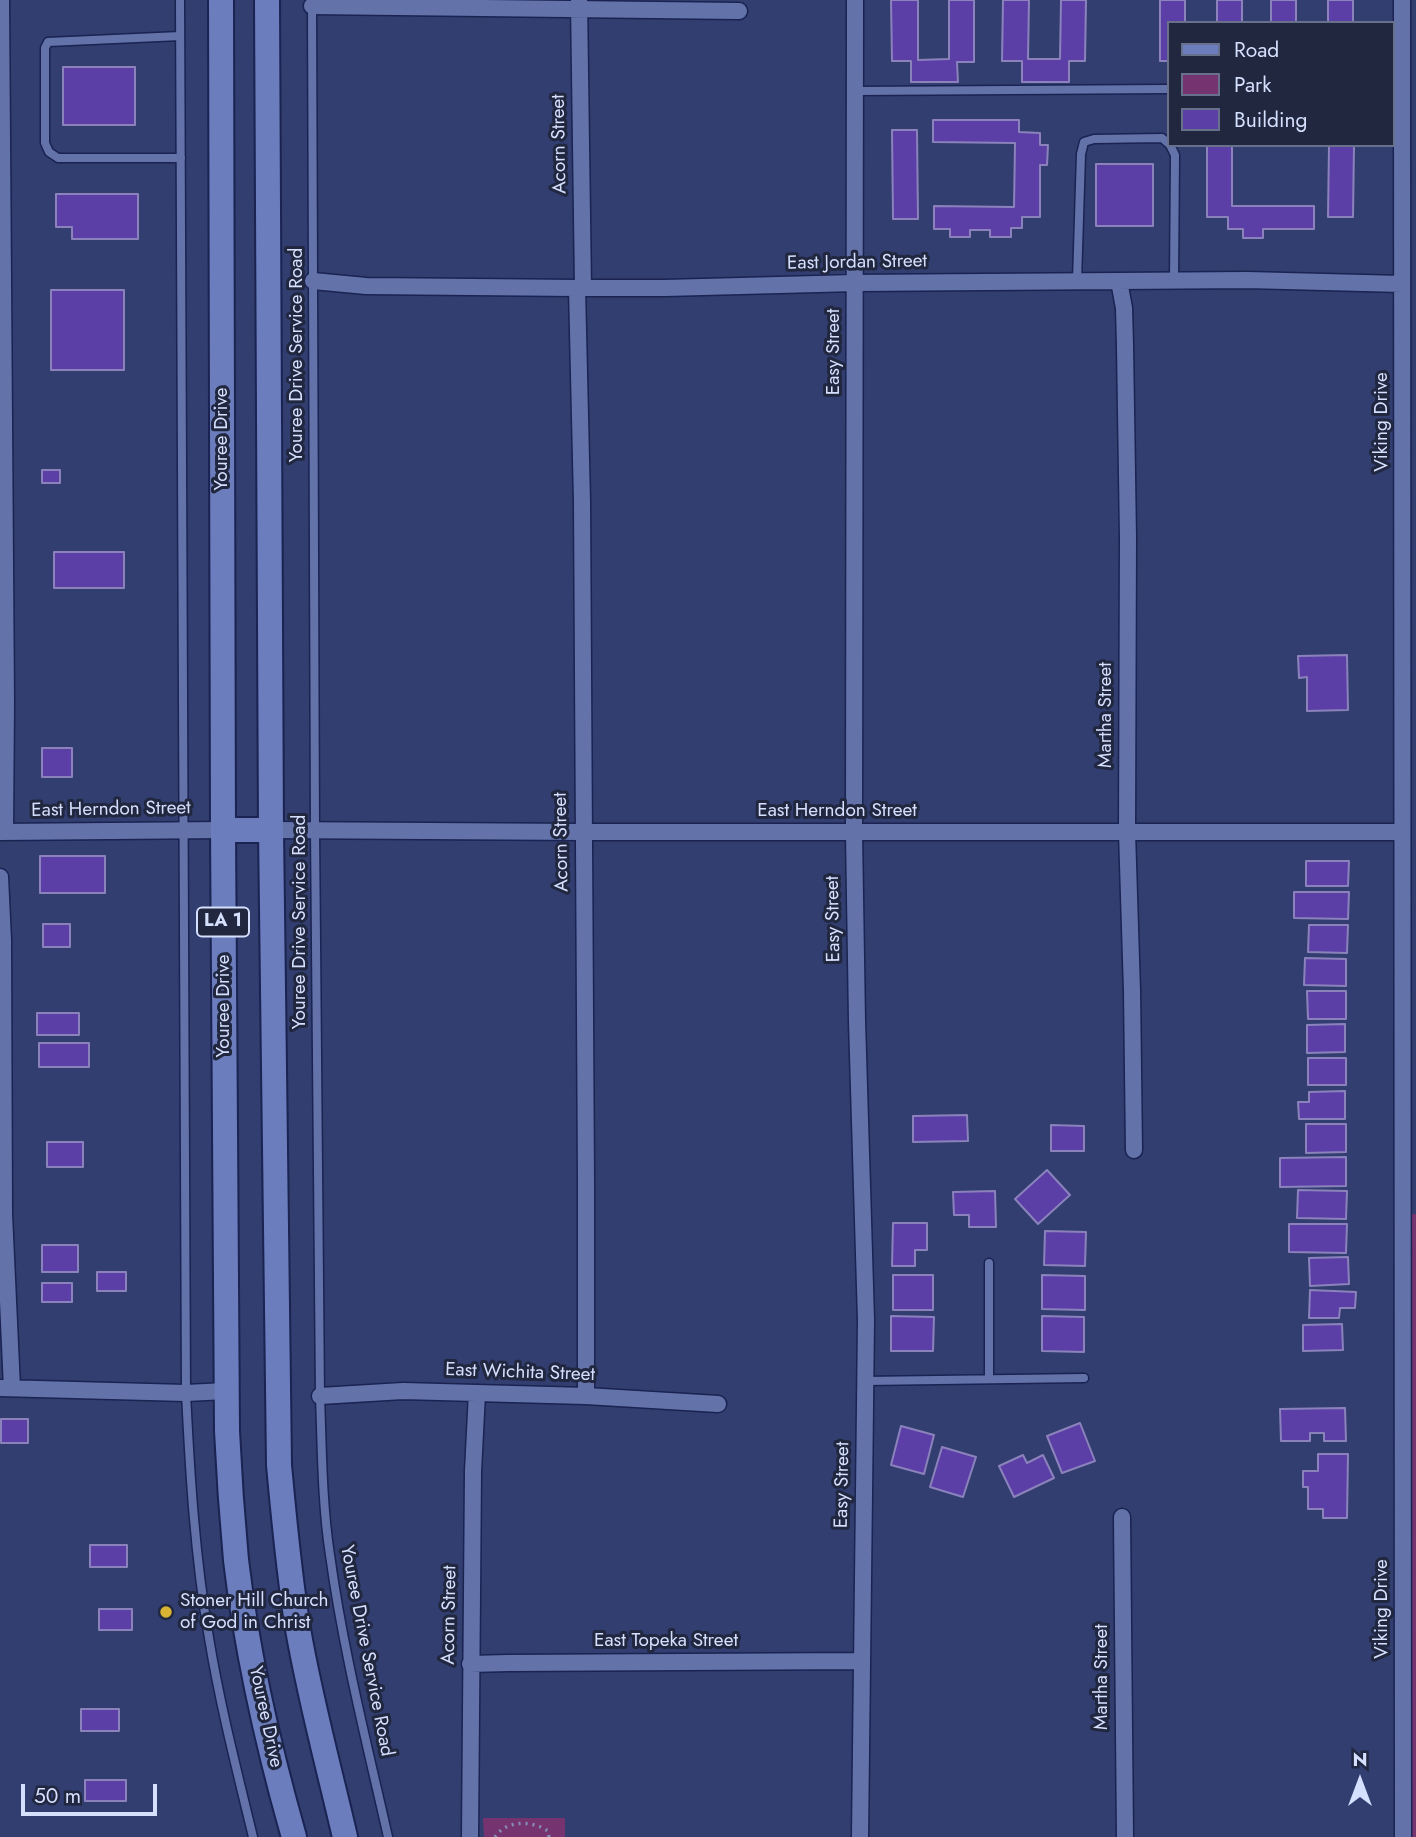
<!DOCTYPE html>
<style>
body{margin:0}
#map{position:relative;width:1416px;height:1837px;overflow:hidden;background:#313e6f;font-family:Jost,sans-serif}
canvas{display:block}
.legend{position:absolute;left:1167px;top:21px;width:228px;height:126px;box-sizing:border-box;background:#20273e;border:2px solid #68718b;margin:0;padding:9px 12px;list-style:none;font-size:21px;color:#d5dffe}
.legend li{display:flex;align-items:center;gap:14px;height:35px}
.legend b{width:35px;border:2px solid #68718b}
.north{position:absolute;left:1325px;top:1746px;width:70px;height:70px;-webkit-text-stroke:5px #20273e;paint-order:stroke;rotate:0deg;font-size:19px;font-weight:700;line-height:28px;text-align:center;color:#d5dffe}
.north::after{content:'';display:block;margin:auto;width:24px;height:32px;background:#d5dffe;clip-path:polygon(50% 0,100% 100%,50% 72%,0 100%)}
.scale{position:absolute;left:21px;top:1784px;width:136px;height:32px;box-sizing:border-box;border:4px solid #d5dffe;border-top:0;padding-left:9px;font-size:21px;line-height:24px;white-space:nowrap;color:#d5dffe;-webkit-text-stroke:5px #20273e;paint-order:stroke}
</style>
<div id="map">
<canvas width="1416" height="1837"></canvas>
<ul class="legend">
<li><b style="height:9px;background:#6b7dbc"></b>Road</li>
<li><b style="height:19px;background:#75346f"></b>Park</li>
<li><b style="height:19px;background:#5b3fa7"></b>Building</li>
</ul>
<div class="north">N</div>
<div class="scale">50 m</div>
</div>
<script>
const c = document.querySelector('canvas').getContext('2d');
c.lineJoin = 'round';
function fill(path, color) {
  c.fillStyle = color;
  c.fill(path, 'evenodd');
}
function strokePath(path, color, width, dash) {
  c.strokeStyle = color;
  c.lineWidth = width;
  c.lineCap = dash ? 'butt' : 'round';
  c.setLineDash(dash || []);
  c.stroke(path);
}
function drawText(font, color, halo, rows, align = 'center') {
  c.font = font + ' Jost,sans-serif';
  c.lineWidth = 6;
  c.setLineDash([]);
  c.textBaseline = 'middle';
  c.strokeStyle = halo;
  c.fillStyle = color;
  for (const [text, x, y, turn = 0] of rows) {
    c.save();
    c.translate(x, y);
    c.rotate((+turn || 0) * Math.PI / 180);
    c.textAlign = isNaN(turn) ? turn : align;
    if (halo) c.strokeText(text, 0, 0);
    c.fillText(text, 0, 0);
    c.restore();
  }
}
fill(new Path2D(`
 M1402,1214H1416V1837H1403Z
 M483,1818H565V1837H484Z`), '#75346f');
const building = new Path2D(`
 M891,0H918V60L949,59V0H974V62H957L958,82H911V61H892Z
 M1003,0H1029L1028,59H1060L1061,0H1086L1085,61H1069V82H1022V61H1002Z
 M1160,0H1185V23H1169V61H1160Z
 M1217,0H1242V23H1217Z
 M1271,0H1296V23H1271Z
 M1328,0H1353V23H1328Z
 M63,67H135V125H63Z
 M933,120H1019V132L1040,133V145H1048L1047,165H1040V217H1022V228H1011V237H990V230H970V237H950V229H934V206L1014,207L1015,143L933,142Z
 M892,130H917L918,219H893Z
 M1207,145H1232V206H1314V229H1263V238H1243V229H1228V217H1207Z
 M1329,145H1354L1353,217H1328Z
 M1096,164H1153V226H1096Z
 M56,194H138V239H72V227H56Z
 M51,290H124V370H51Z
 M42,470H60V483H42Z
 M54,552H124V588H54Z
 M1347,655L1348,710L1307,711V677L1299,678L1298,656Z
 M42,748H72V777H42Z
 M40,856H105V893H40Z
 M1306,861H1349L1348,886H1306Z
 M1294,892H1349L1348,919L1294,918Z
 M43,924H70V947H43Z
 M1309,925H1348L1347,953L1308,952Z
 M1305,958L1346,959V986L1304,985Z
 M1307,991H1346V1019H1308Z
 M37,1013H79V1035H37Z
 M1345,1024V1052L1307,1053V1025Z
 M39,1043H89V1067H39Z
 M1308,1058H1346V1085H1308Z
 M1345,1091V1119H1299L1298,1102H1309V1092Z
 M967,1115L968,1141L913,1142V1116Z
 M1306,1124H1346V1152L1306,1153Z
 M1051,1125L1084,1126V1151H1051Z
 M47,1142H83V1167H47Z
 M1346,1157V1186L1280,1187V1158Z
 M1047,1170L1070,1195L1038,1224L1015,1199Z
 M1298,1190L1347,1191L1346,1219L1297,1218Z
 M995,1191L996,1227H969V1215H954L953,1192Z
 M893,1223H927V1250H915V1266H892Z
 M1289,1224H1347L1346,1253L1289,1252Z
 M1045,1231L1086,1232L1085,1266L1044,1265Z
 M42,1245H78V1272H42Z
 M1348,1257L1349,1284L1310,1286L1309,1258Z
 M97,1272H126V1291H97Z
 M893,1275H933V1310H893Z
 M1042,1275L1085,1276V1310L1042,1309Z
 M42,1283H72V1302H42Z
 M1310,1290L1356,1292L1355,1308H1340L1339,1318H1309Z
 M891,1316L934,1317L933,1351H891Z
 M1042,1316L1084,1317V1352L1042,1351Z
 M1342,1324L1343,1350L1303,1351V1325Z
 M1345,1408L1346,1441H1324V1433H1310V1441H1281L1280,1409Z
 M1,1419H28V1443H1Z
 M1080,1423L1095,1461L1062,1473L1047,1436Z
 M901,1426L934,1435L924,1474L891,1465Z
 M942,1447L976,1457L963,1497L930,1487Z
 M1318,1454H1348L1347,1518H1323V1509H1308V1487H1303V1471H1318Z
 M1023,1455L1027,1463L1043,1455L1054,1478L1014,1497L999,1466Z
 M90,1545H127V1567H90Z
 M99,1609H132V1630H99Z
 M81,1709H119V1731H81Z
 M85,1780H126V1801H85Z`);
fill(building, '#5b3fa7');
strokePath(building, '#8b82bc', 2);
const lane = new Path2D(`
 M180,0L186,1393C190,1475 195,1557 209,1638C220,1705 237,1771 253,1837
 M312,3L315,830L320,1396C322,1449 322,1503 330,1555C343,1650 367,1744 388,1837
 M180,36L48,42L45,48V143L49,152L58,158H181
 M855,91L1169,89
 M1170,145L1175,155L1174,280
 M1077,281L1081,154L1084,142L1094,139L1162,138L1169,144
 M989,1379V1263
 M865,1381L1084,1378`);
const street = new Path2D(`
 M1,0L6,702L5,832
 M579,0L583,288
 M855,0L854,833L857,1021L866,1320L860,1837
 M1402,0L1403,1837
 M312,6L739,11
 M313,281L366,286L577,288H665L855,283L1247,280L1402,284
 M1119,281L1124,308L1125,346L1128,538L1127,832L1132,991L1134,1150
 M577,288L582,502L586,1183V1396
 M271,830L583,832H1402
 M0,832L223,830
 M0,877L3,940L4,1214L12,1388
 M0,1388L186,1393L226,1391
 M320,1396L403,1391L586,1396L718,1404
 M1122,1517L1125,1837
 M470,1664L508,1663L862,1661
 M470,1837L473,1471L477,1393`);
const primary = new Path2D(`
 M221,0L223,830L227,1431C229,1474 232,1517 236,1560C247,1653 268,1746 294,1837
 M267,0L271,830L279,1465C284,1519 289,1575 298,1629C310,1699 329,1768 345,1837
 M223,830H271`);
strokePath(lane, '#1a2352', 11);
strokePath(street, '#1a2352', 19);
strokePath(primary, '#1a2352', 28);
strokePath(new Path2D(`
 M495,1837C506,1820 532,1820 548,1831L549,1837`), '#848fb7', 3.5, [2, 5]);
strokePath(lane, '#6373a9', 8);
strokePath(street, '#6373a9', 16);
strokePath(primary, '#6b7dbc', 24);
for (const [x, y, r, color] of [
 [166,1612,7,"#d9b334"]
]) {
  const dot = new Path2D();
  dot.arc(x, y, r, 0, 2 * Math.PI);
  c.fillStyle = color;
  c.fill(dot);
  strokePath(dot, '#20273e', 2.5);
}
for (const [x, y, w] of [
 [223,922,52]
]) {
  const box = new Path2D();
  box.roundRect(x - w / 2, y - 14.5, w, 29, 5);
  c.fillStyle = '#20273e';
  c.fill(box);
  strokePath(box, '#d5dffe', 2);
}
drawText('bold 18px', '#d5dffe', null, [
 ["LA 1",223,922]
]);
drawText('19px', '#d5dffe', '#20273e', [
 ["Acorn Street",560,144,-91],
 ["East Jordan Street",857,263,-1],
 ["Easy Street",834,352,-90],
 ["Youree Drive Service Road",297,355,-90],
 ["Viking Drive",1382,422,-90],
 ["Youree Drive",222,439,-90],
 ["Martha Street",1106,715,-90],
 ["East Herndon Street",111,810,-1],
 ["East Herndon Street",837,811],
 ["Acorn Street",562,842,-91],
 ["Easy Street",834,919,-91],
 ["Youree Drive Service Road",300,922,-90],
 ["Youree Drive",224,1006,-90],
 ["East Wichita Street",520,1373,2],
 ["Easy Street",843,1485,-89],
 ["Viking Drive",1382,1609,-90],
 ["Acorn Street",450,1615,-89],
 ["East Topeka Street",666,1641],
 ["Youree Drive Service Road",366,1651,79],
 ["Martha Street",1102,1677,-90],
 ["Youree Drive",265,1717,78]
]);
drawText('19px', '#d5dffe', '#20273e', [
 ["Stoner Hill Church",180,1601],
 ["of God in Christ",180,1623]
], 'left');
</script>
